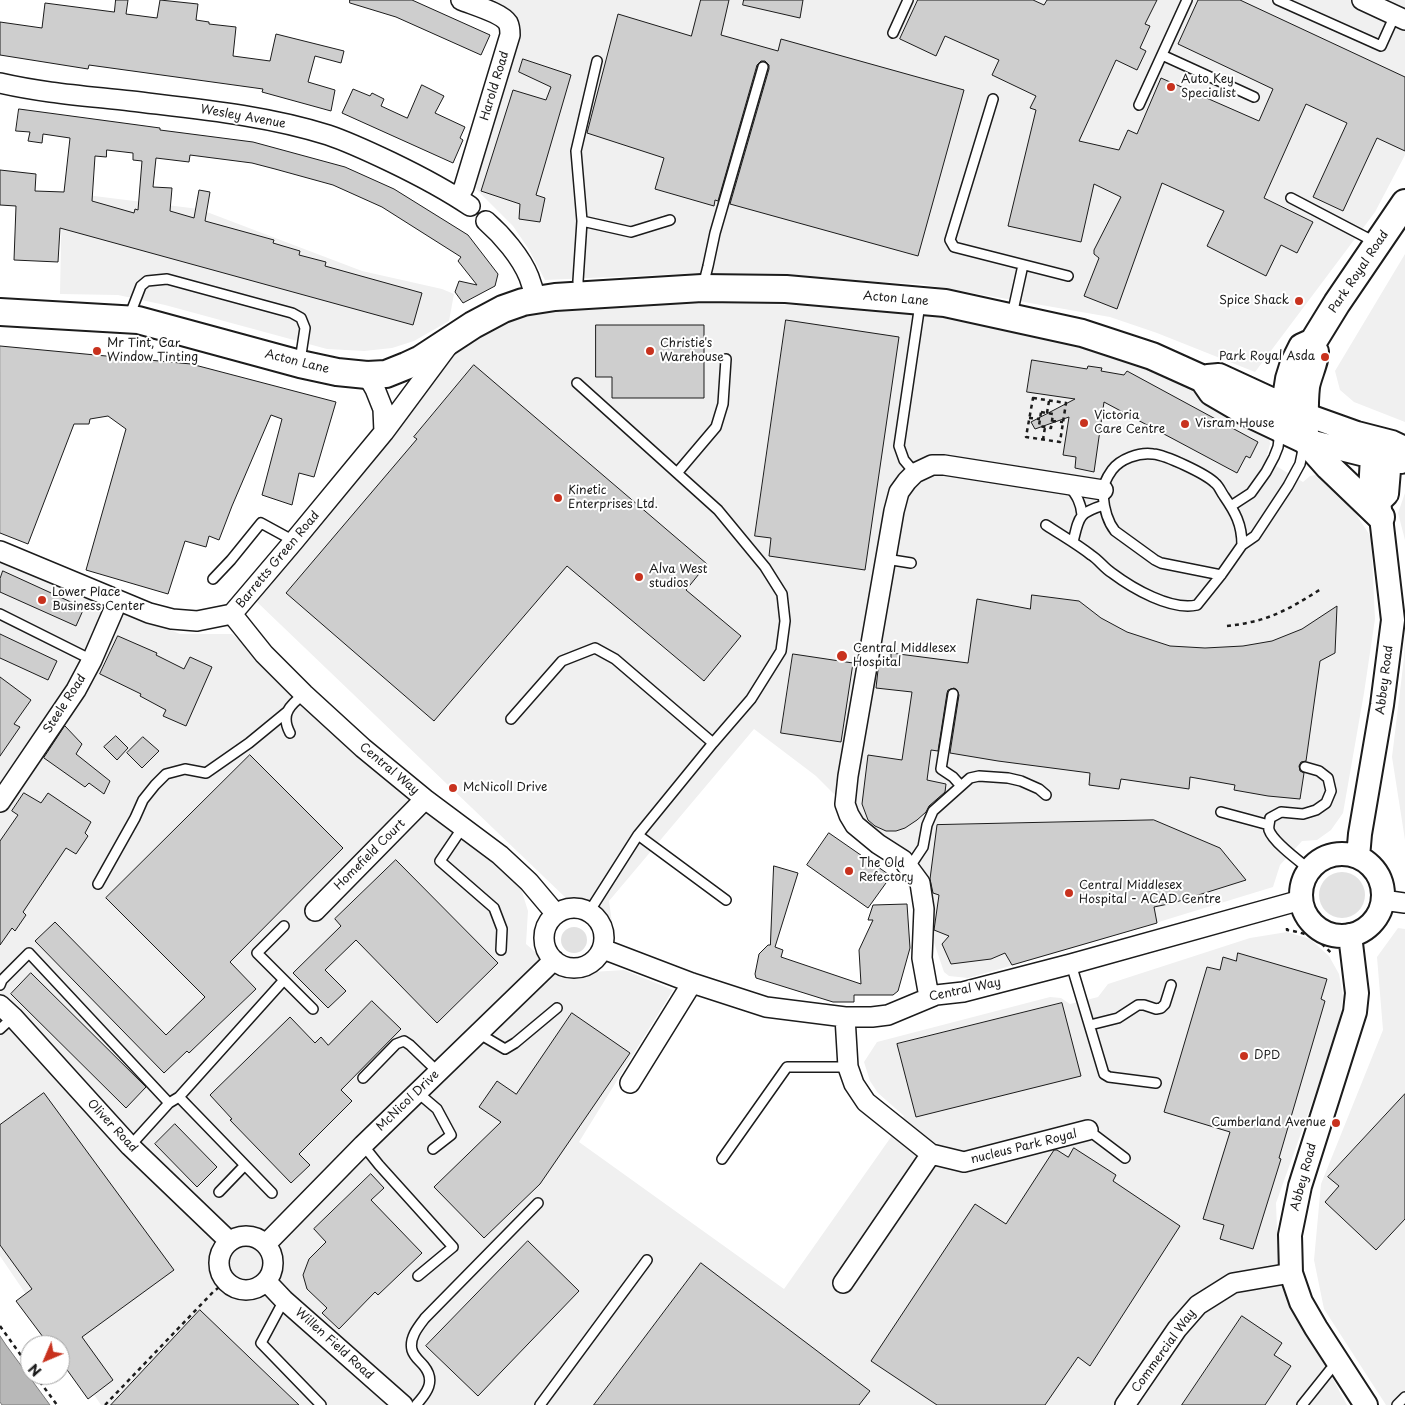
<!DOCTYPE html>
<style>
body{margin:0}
#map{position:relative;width:1405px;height:1405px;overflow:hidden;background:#fff;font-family:"Playpen Sans",sans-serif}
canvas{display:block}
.north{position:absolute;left:20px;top:1335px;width:50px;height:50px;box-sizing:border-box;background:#fff;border:1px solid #a4a4a4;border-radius:50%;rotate:225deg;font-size:14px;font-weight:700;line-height:20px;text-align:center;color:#1c1c1c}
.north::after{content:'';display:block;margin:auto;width:18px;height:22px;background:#c8321e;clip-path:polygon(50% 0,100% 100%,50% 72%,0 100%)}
</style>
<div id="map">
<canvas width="1405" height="1405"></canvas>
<div class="north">N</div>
</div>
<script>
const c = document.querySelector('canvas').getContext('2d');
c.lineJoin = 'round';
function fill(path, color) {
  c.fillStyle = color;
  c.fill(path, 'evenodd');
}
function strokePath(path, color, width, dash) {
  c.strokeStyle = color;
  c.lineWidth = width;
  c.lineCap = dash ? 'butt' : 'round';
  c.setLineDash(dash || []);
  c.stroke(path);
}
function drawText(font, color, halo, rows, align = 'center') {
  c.font = font + ' "Playpen Sans",sans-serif';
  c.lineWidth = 4;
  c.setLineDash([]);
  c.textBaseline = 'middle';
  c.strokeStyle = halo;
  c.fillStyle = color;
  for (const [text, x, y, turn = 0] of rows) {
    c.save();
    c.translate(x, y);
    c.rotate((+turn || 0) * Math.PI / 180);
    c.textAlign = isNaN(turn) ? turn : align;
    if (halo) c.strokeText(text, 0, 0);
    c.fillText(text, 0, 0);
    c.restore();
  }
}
fill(new Path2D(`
 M494,0H1405V155L1375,212L1255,372L1157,333L1110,317L921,284L699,273L545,280L528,248L513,226L473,186L519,40L504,6Z
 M62,192L199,209L362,271L442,289L454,294L449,321L414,341L392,348L364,351L327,349L165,305L118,295L60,294Z
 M1405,254V422L1354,402L1340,390L1335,371Z
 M541,300L704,302L917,309L1094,347L1195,382L1269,436L1270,444L1266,460L1303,482L1310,476L1321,474L1340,490L1371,537L1375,619L1364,693L1343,813L1331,830L1317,840L1302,841L1280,865L1273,887L1077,947L968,978L949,976L944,972L928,925L922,866L864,824L816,776L754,729L609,901L615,945L257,602L459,349Z
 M1405,493V540L1398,513Z
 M0,558L180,634H232L518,879L528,911L526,944L561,974L624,970L673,990L579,1142L784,1289L891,1137L904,1116L878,1093L870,1081L864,1062L877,1042L1050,997L1061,998L1070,1004L1098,997L1108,984L1250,938L1287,932L1310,939L1329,956L1339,974L1343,996L1340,1018L1324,1069L1276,1203L1279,1279L1347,1405H101L0,1256Z
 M1405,632V840L1392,757L1404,658Z
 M1398,928L1405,929V1405H1386L1324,1309L1314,1260L1321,1184L1383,1030L1377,957Z`), '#f0f0f0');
fill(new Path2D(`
 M1319 895a23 23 0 1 1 46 0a23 23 0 1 1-46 0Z
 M561 940a13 13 0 1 1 26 0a13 13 0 1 1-26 0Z`), '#e2e2e2');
const water = new Path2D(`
 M0,1336L6,1345L50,1405H2L0,1402Z`);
fill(water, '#b8b8b8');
strokePath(water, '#7a7a7a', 1);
const building = new Path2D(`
 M116,0H128L126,14L157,18L160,0L198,4L196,20L209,22V24L236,27L233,56L270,61L276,34L344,51L341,63L315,56L308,82L335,90L331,111L262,92L263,89L89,65L88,69L0,55V22L42,28L45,3L114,12Z
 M350,0H412L490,35L481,55L396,17L350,3Z
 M701,0H729L721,35L778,51L781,39L964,90L918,256L730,204L769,69V65L765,61H761L757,65L718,201L715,200L714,206L655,189L664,158L587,133L618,14L691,36Z
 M744,0H803L800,18L743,5Z
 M918,0H1033L1044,5L1047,0H1157L1145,24L1150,26L1140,48L1146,51L1137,70L1116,60L1079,141L1119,150L1128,130L1137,134L1161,78L1259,121L1273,89L1178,44L1198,0H1240L1405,77V151L1377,138L1343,211L1313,197L1347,123L1306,104L1264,198L1313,222L1297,253L1281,245L1266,276L1207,246L1224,211L1162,183L1117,309L1084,296L1099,258L1094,254V250L1121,197L1094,184L1081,242L1008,226L1036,110L1030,108L1036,96L992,75L999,60L945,36L936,56L900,39Z
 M523,59L571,75L536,195L545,198L540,222L519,219L520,204L481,191L513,90L546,100L551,87L519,72Z
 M422,85L444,96L435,113L465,127L460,138L463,140L453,163L342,113L353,89L370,96L372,93L384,99L381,106L407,118Z
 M19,109L138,125L160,128V130L253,142L345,167L394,189L468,235L498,274L495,286L463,303L455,292L459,281L477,285L458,261L461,257L382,207L333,185L275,169L252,163L190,155L189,162L156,158L153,187L172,188L170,211L194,218L199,190L210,192L205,221L274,240L273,243L300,251L299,255L326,262L325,266L422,293L413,325L60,228L58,262L14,260L16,206L0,205V170L36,174L35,191L64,192L70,138L43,134L42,143L28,141L30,132L16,131ZM107,150L133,153V160L142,161L138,210L135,209L134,213L92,201L95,156L106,157Z
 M786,320L899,337L865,570L769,556L771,538L755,536Z
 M596,325H704V398H612V377H596Z
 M0,346L191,364L336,402L314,477L299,473L292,505L262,495L282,419L271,415L232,506L219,540L209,536L206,547L185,541L168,594L86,570L126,429L108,416L90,419L89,424H74L28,544L0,533Z
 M1032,360L1087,369L1088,366L1102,368L1101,371L1124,375L1127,371L1258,442L1250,458L1246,456L1237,473L1104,402L1094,472L1075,468L1076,457L1063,455L1069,417L1035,429L1031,422L1075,399L1027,392Z
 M474,365L707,564L686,590L741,636L704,681L567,566L434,721L286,593L417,439L414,437Z
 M3,571L84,608L76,626L0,592V579Z
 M1032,595L1079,601L1101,618L1127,632L1170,646L1205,648L1243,646L1272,641L1302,629L1337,606L1335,653L1320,661L1306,761L1301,762L1299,766L1300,771L1304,773L1300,799L1268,796L1234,790L1235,785L1190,777L1189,789L1121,779L1119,789L1089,785L1090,773L998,761L950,753L959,695L957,690L954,688L948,690L947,693L938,751L931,750L927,780L946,784L945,792L929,806L926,812L917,820L905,828L896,831H886L875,826L868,820L862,804L868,755L902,760L912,692L876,688L879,661H891V653L968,663L977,599L1030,609Z
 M0,634L57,661L48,680L0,658Z
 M118,636L157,653L156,655L184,669L190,657L212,667L186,726L163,716L166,710L140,696L141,694L100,674Z
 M793,654L853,663L841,742L781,733Z
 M0,677L31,700L14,724L20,727L0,756Z
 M65,726L82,744L76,754L110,781L104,794L89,783L85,787L44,758Z
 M116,736L128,748L117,760L104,747Z
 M143,737L159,751L142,768L127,753Z
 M250,755L343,848L230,962L256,989L189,1053L187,1051L164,1073L35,941L55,922L166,1035L205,997L106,898Z
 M24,793L41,803L48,793L91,822L85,833L88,836L76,854L66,848L23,912L26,915L15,931L12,928L0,945V841L18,815L12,811Z
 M1154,820L1220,848L1246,880L1173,903L1154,907L1157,923L1012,965L1005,953L991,959L951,964L942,944L949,936L934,930L939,895L933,893L930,879L937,825Z
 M829,833L891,876L868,908L807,865Z
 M396,860L498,963L437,1023L356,940L325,970L346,991L328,1008L293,973L341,926L335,919Z
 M774,866L798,873L775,947L783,950L781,957L861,984L859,950L873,920H868L873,905L907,904L910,948L898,991L893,995H854V1002H833L756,978L755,974L759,954L768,945H770Z
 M1238,953L1327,979L1321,999L1325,1001L1279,1158L1281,1159L1253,1249L1220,1239L1224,1225L1203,1219L1230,1132L1164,1112L1207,967L1220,970L1223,957L1236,961Z
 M31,973L146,1087L126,1108L11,994Z
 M372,1001L401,1029L341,1090L352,1101L299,1154L310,1165L291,1183L230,1120L232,1119L210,1095L290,1017L315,1043L321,1037L328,1045Z
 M1062,1003L1081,1076L916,1117L897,1044Z
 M572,1013L630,1053L540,1184L484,1238L434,1187L501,1122L479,1107L497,1081L516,1094Z
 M44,1093L174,1270L82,1337L113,1380L88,1399L60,1360V1345H49L16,1301L32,1289L0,1245V1125Z
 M1405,1094V1219L1376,1250L1325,1202L1339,1186L1328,1177Z
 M175,1124L217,1167L197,1187L155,1144Z
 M1074,1148L1116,1175L1113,1181L1180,1226L1090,1366L1078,1357L1045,1405H937L871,1361L975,1204L1006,1224L1054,1150H1057L1068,1157Z
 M371,1174L384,1188L371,1200L422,1253L378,1295L375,1292L339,1329L322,1313L327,1308L307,1289L303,1275L309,1259L326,1242L314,1229Z
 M528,1241L579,1291L478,1396L426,1346Z
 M701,1263L870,1391L859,1405H594Z
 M200,1310L299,1405H111Z
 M1242,1316L1282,1343L1274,1355L1291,1366L1265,1405H1182Z`);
fill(building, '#cecece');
strokePath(building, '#1c1c1c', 1);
const service = new Path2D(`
 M1278,0L1381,46L1395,15
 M893,33L908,0
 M1162,55L1254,97
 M993,99L950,240L954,247L1068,276
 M1139,105L1187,0
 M1291,198L1375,242
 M582,221L631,232L670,220
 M703,286L708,266L715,233L763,67
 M579,293L578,281L582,221L576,151L597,61
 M1012,315L1023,265
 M129,317L141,286L147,281L167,279L292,313L301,318L305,328L300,361
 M577,383L718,510L765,567L782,594L785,621L781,651L751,699L713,743L638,835L589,912
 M677,473L716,427L723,404L726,359
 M915,473L904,460L899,446L920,304
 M1069,486C1077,496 1081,503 1082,515
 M1231,506L1251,493L1266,472L1274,457L1278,447L1280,432
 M1046,525C1061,535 1077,544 1091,555C1099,560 1104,568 1112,573C1132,588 1171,611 1197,605L1221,575L1242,545L1255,536L1288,486L1300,464L1304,445
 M1073,542C1079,517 1078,513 1104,505
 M886,559L911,563
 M1221,575L1161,563L1155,560L1115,531C1107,521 1104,507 1103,495C1102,486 1107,477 1112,470C1120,459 1139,452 1153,454C1166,455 1206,474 1215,483C1219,486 1221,492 1224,496C1235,512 1242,524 1242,545
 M213,579L231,560L261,523L294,541
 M0,614L92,660
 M953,694L941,769L953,777L961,786
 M511,719L562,661L595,648L615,659L713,743
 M290,733C280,714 290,705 304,694
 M1305,767L1319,771L1328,778L1331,791L1326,803L1316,810L1303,814L1281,812L1270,818C1270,822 1268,826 1269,830C1273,842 1299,861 1309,869
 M1221,812L1269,825
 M463,827L440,861L494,908L502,929L501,950
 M638,835L726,900
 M909,868L923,847L927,825L933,811L970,778L979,776L1008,778L1021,781L1039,789L1046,795
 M98,884L135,818L143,800L155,785L166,774L185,769L206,773L249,743L288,711
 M284,926L257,953L313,1009
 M1071,964L1104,1074L1109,1077L1156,1083
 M0,985L2,980L29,953L169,1103
 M1090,1025L1118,1018L1138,1005H1144L1156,1009L1161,1008L1165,1004L1171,985
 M0,1029L13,1017
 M478,1033L505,1049L515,1043L557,1008
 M363,1078L396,1044L404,1041L410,1045L438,1072
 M417,1092L437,1109L451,1135L433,1149
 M179,1097L272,1193
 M1088,1130L1125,1158
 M363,1145L379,1165L453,1247L418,1276
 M130,1146L169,1103L179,1097L284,980
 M722,1159L787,1067H848
 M219,1192L245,1165
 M284,1300L261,1343L321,1405
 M416,1405C427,1393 436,1381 424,1366C420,1361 414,1357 412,1350C409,1338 418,1327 425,1318L538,1203
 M540,1405L647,1260
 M1302,1405L1330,1370L1339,1362
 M1397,1405L1405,1397`);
const minor = new Path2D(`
 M1362,0L1405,20
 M0,83C43,93 87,96 131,101C197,109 265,115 328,135C349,142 370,152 391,162C418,175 445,189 470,206
 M458,198L464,187L510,35C510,30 510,27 508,23C502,13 473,5 461,0
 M486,221C502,235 521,257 529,277C532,285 534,292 536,300
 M367,375L375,389L383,409L384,432
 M0,551L149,613L172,619L197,621L232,614L294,541L384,432L447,347
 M232,614L264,654L304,694L363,748L425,799L500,855L529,882L556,914
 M0,802L76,690L92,660L118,600
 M1383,900L1405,903
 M544 938a30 30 0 1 1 60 0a30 30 0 1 1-60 0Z
 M315,911L425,799
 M603,949L692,983L766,1007L845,1017H872L888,1015L936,995L963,992L1071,964L1301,900
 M929,997L922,958L924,909L920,883L903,860L878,844L855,825L849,815L845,804L848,776L894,511L899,492L907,481L915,473L932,465H944L1103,490
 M0,1005L13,1017L130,1146L229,1241
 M845,1017L848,1067L854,1084L866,1102L931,1154L964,1162L1088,1130
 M630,1083L692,983
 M219 1263a27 27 0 1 1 54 0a27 27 0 1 1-54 0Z
 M266,1244L363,1145L554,960
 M266,1281L284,1300L403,1405
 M843,1283L931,1154
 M1125,1405L1177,1329L1198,1305L1233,1283L1291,1273`);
const tertiary = new Path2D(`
 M1290,409L1357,433L1392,442L1405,448
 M1305,440L1389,461L1401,462L1405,461
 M1379,502L1387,494L1391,446
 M1301 895a41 41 0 1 1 82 0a41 41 0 1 1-82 0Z
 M1358,857L1360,834L1382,705L1393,620L1381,517L1379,502L1370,493L1372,456L1374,438
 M1350,935L1357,993L1355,1012L1300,1186L1290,1235L1291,1273L1301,1302L1316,1328L1366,1405`);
const secondary = new Path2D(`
 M0,312L138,320L300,364L337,372L367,375L386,374L406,366L421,359L473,325L503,309L523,302L555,297L702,288L786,289L945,303L1082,333L1152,356L1203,379L1212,392L1248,413L1305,440L1329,467L1381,517
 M1208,378L1219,377L1284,407
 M1281,429L1289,379L1294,363L1302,347L1313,342L1337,303L1405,203
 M1305,440C1305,422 1304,405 1306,387C1307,378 1316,359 1315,352`);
strokePath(service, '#1c1c1c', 12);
strokePath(minor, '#1c1c1c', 22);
strokePath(tertiary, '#1c1c1c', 26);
strokePath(secondary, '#1c1c1c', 30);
strokePath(new Path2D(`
 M1033,398L1066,403L1060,442L1026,437Z
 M1041,412L1053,414L1051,428L1039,426Z
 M1047,413L1049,401
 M1029,418L1040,419
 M1052,421L1063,422
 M1043,440L1045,427
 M1227,626C1235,625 1243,624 1251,622C1276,617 1299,603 1321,589
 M1287,928V930C1311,934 1317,938 1333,955
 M0,1326L30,1368
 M35,1375L57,1405
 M105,1405L214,1291L226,1282`), '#1c1c1c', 2.5, [4, 4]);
strokePath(service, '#fff', 9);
strokePath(minor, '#fff', 19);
strokePath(tertiary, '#fff', 22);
strokePath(secondary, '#fff', 26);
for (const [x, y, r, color] of [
 [1171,87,5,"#c8321e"],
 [1299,301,5,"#c8321e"],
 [97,351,5,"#c8321e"],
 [650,351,5,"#c8321e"],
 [1325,357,5,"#c8321e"],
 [1084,423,5,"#c8321e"],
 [1185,424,5,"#c8321e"],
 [558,498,5,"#c8321e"],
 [639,577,5,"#c8321e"],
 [42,600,5,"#c8321e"],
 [842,656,6,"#c8321e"],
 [453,788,5,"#c8321e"],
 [849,871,5,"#c8321e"],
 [1069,893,5,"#c8321e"],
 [1244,1056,5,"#c8321e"],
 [1336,1123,5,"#c8321e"]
]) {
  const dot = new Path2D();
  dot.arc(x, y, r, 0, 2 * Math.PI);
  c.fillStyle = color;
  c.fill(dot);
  strokePath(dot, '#fff', 2);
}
drawText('12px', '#1c1c1c', '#fff', [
 ["Auto Key",1181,80],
 ["Specialist",1181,94],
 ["Spice Shack",1289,301,"right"],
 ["Mr Tint, Car",107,344],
 ["Window Tinting",107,358],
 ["Christie's",660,344],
 ["Warehouse",660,358],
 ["Park Royal Asda",1315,357,"right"],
 ["Victoria",1094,416],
 ["Care Centre",1094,430],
 ["Visram House",1195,424],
 ["Kinetic",568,491],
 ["Enterprises Ltd.",568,505],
 ["Alva West",649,570],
 ["studios",649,584],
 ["Lower Place",52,593],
 ["Business Center",52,607],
 ["Central Middlesex",853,649],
 ["Hospital",853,663],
 ["McNicoll Drive",463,788],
 ["The Old",859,864],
 ["Refectory",859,878],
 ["Central Middlesex",1079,886],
 ["Hospital - ACAD Centre",1079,900],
 ["DPD",1254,1056],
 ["Cumberland Avenue",1326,1123,"right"]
], 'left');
drawText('12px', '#1c1c1c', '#fff', [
 ["Harold Road",495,86,-73],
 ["Wesley Avenue",243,117,10],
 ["Park Royal Road",1359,272,-56],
 ["Acton Lane",896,299,5],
 ["Acton Lane",297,362,14],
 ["Barretts Green Road",278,560,-50],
 ["Abbey Road",1385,680,-83],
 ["Steele Road",65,704,-57],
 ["Central Way",389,769,40],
 ["Homefield Court",370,855,-45],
 ["Central Way",965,990,-12],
 ["McNicol Drive",408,1101,-44],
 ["Oliver Road",112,1126,47],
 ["nucleus Park Royal",1024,1147,-14],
 ["Abbey Road",1304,1177,-75],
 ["Willen Field Road",334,1344,42],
 ["Commercial Way",1164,1351,-54]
]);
</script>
